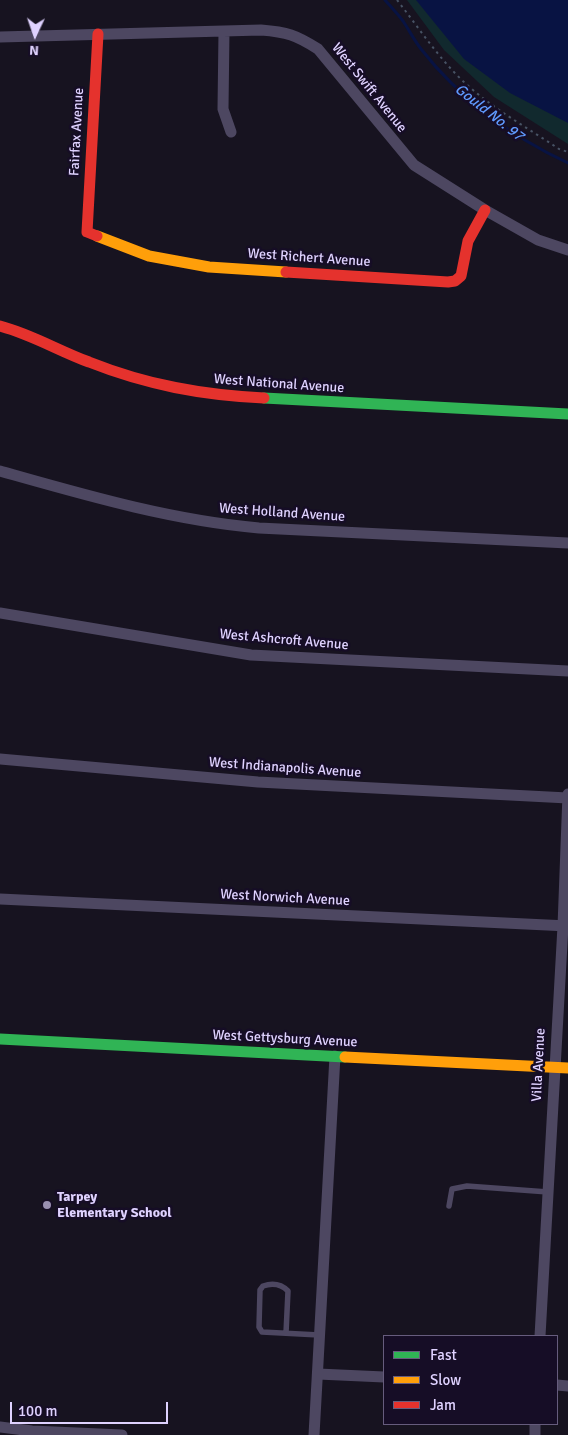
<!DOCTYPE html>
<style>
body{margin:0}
#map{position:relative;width:568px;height:1435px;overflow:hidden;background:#171320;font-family:Signika,sans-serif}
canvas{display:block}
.legend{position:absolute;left:383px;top:1335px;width:175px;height:90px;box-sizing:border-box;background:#160d26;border:1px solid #665c7d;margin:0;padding:6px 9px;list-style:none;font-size:15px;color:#dfd2ff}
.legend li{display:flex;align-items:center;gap:10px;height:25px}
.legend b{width:25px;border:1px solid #665c7d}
.north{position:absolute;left:10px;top:10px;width:50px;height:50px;-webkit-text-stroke:4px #160d26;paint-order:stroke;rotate:183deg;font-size:14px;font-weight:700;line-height:20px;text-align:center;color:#dfd2ff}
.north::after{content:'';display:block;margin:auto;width:18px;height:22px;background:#dfd2ff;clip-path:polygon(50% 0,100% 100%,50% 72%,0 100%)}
.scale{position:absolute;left:10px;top:1402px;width:158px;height:22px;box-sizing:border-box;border:2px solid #dfd2ff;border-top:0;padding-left:6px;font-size:15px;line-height:18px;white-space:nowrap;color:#dfd2ff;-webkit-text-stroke:4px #160d26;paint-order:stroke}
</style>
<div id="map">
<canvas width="568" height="1435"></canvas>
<ul class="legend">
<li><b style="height:6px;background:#30b455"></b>Fast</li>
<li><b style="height:6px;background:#ff9f0a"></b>Slow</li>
<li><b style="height:6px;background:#e5322d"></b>Jam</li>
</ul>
<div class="north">N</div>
<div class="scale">100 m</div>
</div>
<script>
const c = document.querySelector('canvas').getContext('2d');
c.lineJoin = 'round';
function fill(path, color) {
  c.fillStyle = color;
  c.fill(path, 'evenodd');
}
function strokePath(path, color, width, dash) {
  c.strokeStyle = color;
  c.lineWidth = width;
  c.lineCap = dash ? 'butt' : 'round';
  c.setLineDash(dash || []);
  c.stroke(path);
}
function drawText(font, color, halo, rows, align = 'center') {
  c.font = font + ' Signika,sans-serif';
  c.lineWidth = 5;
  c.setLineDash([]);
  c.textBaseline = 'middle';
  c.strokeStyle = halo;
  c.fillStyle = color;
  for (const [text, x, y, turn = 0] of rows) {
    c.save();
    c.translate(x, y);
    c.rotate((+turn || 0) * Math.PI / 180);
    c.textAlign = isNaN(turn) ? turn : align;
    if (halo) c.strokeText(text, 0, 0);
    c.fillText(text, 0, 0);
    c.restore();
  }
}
fill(new Path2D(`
 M407,0H568V144L494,97L444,50Z`), '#11292e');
fill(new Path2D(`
 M416,0H568V123L510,93L464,59Z`), '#081343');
strokePath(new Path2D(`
 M385,0C391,7 397,13 403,21C409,30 414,40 421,49C459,98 512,137 568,163`), '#081343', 3);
strokePath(new Path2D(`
 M397,0C419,28 439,59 465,83C493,109 528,128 559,149L568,152`), '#475264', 2, [2.5, 4]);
strokePath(new Path2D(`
 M449,1206L452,1189L467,1186L548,1192
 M286,1333L288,1291C281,1284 272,1283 263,1286L260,1290L259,1327L262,1332L319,1335`), '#4d4761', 5.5);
strokePath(new Path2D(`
 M224,31L223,109L231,132
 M0,37L261,30C287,32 296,35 318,49L414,165L485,210L538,240L568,250
 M0,471C85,495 170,520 259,528L568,543
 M0,613L251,655L568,671
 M0,759L258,782L568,798
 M0,899L568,926
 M540,1336L563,926L568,794
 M318,1374L384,1377
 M557,1385L568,1386
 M0,1427L32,1431L122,1435
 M314,1435L335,1056
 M535,1435V1424`), '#4d4761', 11);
strokePath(new Path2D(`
 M264,398L568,414
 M0,1039L345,1057`), '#30b455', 11);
strokePath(new Path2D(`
 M97,236L149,256L209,267L286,272
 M345,1057L568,1068`), '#ff9f0a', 11);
strokePath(new Path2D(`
 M97,236L87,232L98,34
 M286,272L448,282L455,281L461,276L468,241L485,210
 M0,326C31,334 59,351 89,362C147,385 202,395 264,398`), '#e5322d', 11);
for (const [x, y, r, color] of [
 [47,1205,5,"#998fb1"]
]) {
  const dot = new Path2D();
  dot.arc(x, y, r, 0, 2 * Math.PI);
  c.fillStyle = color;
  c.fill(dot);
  strokePath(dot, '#160d26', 2);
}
drawText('14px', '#dfd2ff', '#160d26', [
 ["West Swift Avenue",369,88,51],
 ["Fairfax Avenue",77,132,-87],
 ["West Richert Avenue",309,258,4],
 ["West National Avenue",279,384,4],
 ["West Holland Avenue",282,513,4],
 ["West Ashcroft Avenue",284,640,5],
 ["West Indianapolis Avenue",285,768,4],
 ["West Norwich Avenue",285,898,3],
 ["West Gettysburg Avenue",285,1039,3],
 ["Villa Avenue",539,1065,-87]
]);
drawText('bold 14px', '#dfd2ff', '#160d26', [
 ["Tarpey",57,1197],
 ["Elementary School",57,1213]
], 'left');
drawText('italic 15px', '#609bff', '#160d26', [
 ["Gould No. 97",489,113,38]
]);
</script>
